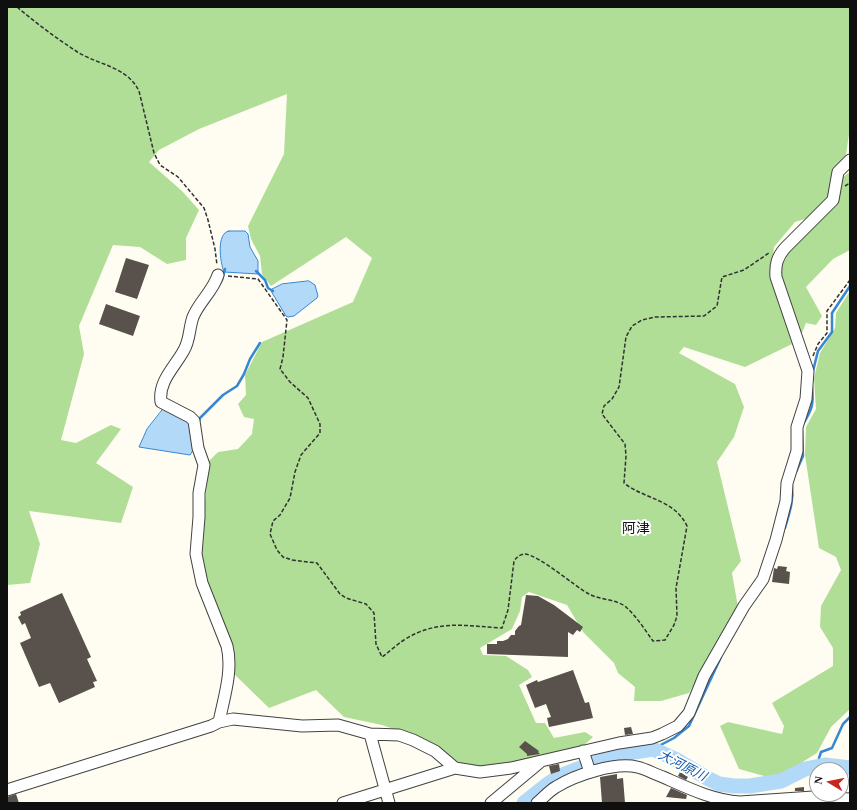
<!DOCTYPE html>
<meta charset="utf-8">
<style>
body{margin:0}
#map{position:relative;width:857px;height:810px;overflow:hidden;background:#fffdf1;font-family:Georgia,serif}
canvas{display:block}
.frame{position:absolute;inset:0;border:8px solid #0f0f0f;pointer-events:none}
.north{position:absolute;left:809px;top:762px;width:40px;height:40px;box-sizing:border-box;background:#fff;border:1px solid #9f9f9f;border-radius:50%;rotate:280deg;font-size:11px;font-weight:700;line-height:16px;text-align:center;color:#0f0f0f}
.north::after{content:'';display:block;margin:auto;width:14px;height:18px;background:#c7261f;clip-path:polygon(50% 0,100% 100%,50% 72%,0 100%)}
</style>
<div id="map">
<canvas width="857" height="810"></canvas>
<div class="frame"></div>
<div class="north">N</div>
</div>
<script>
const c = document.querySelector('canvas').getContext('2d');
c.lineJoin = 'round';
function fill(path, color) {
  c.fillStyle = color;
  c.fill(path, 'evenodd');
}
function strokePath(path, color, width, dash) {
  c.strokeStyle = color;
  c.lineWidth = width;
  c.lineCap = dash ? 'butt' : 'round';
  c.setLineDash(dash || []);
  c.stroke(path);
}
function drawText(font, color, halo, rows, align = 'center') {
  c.font = font + ' Georgia,"Noto Sans JP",serif';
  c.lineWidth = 4;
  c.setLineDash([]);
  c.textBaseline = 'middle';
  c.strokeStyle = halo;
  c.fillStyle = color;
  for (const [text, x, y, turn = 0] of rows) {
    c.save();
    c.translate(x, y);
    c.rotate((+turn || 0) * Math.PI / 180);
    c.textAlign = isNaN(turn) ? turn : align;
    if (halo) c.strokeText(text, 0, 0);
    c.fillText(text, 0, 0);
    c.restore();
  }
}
fill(new Path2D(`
 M7,7H850V127L846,155L833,176L827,199L808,218L795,222L774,247L772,265L774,286L792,344L745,367L684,347L679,353L735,384L744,407L734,437L717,462L741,561L732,573L738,607L689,693L661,701H634L635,687L618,673L614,663L583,632L567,605L529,592L522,597L520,611L512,629L480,648L483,655L506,656L528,670L532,677L519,685L536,723H545L554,738L585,732L593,737L582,747L515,763L478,768L458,764L422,739L382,725L344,717L316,690L269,708L233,673L234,649L199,566L209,461L218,452L238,449L252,434L254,419L244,417L238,404L246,395L245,375L262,342L353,302L372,258L346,237L271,286L262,274L260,256L251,239L248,226L284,154L287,94L199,129L159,150L149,162L182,191L199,210L186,238V260L167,264L140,247L113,245L79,326L84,354L61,440L76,443L111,425L121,429L96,463L133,487L121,523L29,511L40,544L30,583L7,585Z
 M850,172V250L833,259L806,287L822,316L816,325L806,323L800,338L778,276L784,255L837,201L843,177Z
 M850,291V709L831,727L817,753L775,779L739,769L720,726L728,722L782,734L784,726L772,703L833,666V648L820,627L821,606L841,570L836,557L819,548L805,455L806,427L816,409L814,378L820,353L835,328L836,313Z`), '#b0de97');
const water = new Path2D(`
 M229,231H245L248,234L250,247L258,261V274L224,272C220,262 216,233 229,231Z
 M309,281L315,285L318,296L317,298L294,316L288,317L286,316L271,291L272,289L282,284Z
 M164,408L188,420C191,430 198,445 190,455L139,447L147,429Z`);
fill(water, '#b3d9f9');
strokePath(water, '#3687d4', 1);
strokePath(new Path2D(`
 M256,271L265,280L268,288L273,291
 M216,290L222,280L225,269
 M813,371L818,351L832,332V313L850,286
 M199,421L200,418L223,395L237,386L244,374L250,359L260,343
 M802,426C812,409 814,406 812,386
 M796,472L803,456L802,431
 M785,528C789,514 794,501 792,486
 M653,749L674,738L689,726L721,657
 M819,767V758L821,752L832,748L843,724L850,717`), '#3687d4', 2.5);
strokePath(new Path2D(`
 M524,803L548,784L560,776L583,767L628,753L653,749L675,759L707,778L719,784L734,786H750L781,781L805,769L825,765L850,768`), '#b3d9f9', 15);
fill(new Path2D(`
 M126,258L149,265L137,299L115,292Z
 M106,304L140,316L133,336L99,324Z
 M778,566L787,567L786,571L790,572L789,584L772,582L774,568L777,569Z
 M62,593L91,657L87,659L97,681L93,682L95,687L59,703L50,683L39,687L20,643L31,638L25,623L22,625L18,617L21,615L20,612Z
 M526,595L538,596L554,605L583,627L580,632L577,630L573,635L568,632V657L487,654V644H497V641H503L508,639L511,635H515V631L519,626L521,625Z
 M573,670L585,703L589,702L593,718L549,727L547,718L551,717L546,704L535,708L526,685L537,680L538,682Z
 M631,727L633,734L625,735L624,728Z
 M525,741L539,751L538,752L540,754L527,756V754L519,747Z
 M559,764L560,771L551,774L549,766Z
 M680,772L688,777L686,780L678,776Z
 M617,774V779L623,778L625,803H602L600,777Z
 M804,787V791H795V788Z
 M671,788L687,795L686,799L666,797Z
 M16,794L19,803H8L7,797Z`), '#59514b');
const minor = new Path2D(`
 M218,275C213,291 199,302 193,317C189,328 190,340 184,350C175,367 158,381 161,402L190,417L194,421L198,448L204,465L199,493V517L196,554L202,583L227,646C233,671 224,697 219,722
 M370,734L389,803
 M583,751L590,772
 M7,790L211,726L219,722L233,719L302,726L338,725L370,734L399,735L413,740L435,751L455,768L480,772L511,768L619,743L652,738L662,734L678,726L689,713L704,676L744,606L763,579L776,540L786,501L787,483L797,451V427L806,399L808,371L776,277C775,265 777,257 785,248L833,200L838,172L850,160
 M343,803L455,768
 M491,803L539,763
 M537,803C543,798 549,791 556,787C575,775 615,762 637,767C646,769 654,774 663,777C688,788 712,800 740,802L813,797L850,799`);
strokePath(minor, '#424242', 13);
strokePath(new Path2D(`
 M17,7C36,23 56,38 76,51C97,65 127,66 139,91L154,153L160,165L178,177L204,208L208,220L215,249L217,265
 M845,186L850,183
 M228,276L258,279L287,320L283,357L280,369L290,382L308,398L320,424V433L301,455L295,472L290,498L280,515L273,521L270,534L277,550L283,557L292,560L317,563L340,594L346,598L366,604L374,613L376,644L382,657C389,652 396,645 404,640C437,619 465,626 502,628L508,610L514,561C517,557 519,555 524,554C538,554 574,586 589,594C600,600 616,599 626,607C637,617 645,630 653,641L665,640L674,625L677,616L676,588L687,526C674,499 646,500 624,483L626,456L625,444L602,414L604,406L612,399L619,387L626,337L632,326L642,320L655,317L704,316L717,306L722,277L744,270L769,253
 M813,356L818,344L827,333V311L850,280`), '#313131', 1.5, [4, 2]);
strokePath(minor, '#fff', 11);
drawText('italic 13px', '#1159a9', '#fff', [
 ["大河原川",683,765,27]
]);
drawText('14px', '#0f0f0f', '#fff', [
 ["阿津",636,528]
]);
</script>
